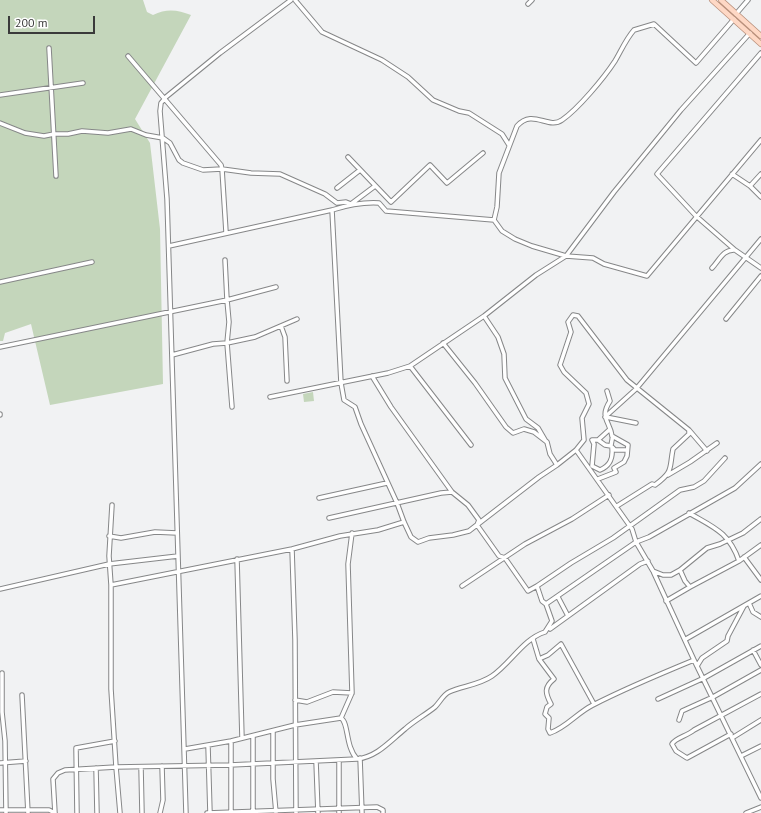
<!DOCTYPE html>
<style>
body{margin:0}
#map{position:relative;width:761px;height:813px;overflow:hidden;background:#f1f2f3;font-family:"PT Sans",sans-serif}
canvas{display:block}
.scale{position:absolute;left:8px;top:16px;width:87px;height:18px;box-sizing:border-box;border:2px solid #3a3a3a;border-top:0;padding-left:5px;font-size:12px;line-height:14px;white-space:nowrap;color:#3a3a3a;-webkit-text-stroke:3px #fff;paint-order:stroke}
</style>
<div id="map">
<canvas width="761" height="813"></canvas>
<div class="scale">200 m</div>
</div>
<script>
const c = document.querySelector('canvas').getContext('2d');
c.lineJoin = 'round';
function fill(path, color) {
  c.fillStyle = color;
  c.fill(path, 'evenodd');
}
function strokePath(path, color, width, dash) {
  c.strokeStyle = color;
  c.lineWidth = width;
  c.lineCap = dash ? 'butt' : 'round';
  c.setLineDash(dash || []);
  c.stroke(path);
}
fill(new Path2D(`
 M0,0H143L147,12L153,15C167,8 178,10 191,15L135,119L150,143L160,229L163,384L50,405L31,324L5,333L3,341H0Z
 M313,392L314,401L304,402L303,394Z`), '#c4d6bb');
const minor = new Path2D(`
 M295,0L322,32L382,60L408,77L433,100L459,111L469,113L502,134L509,145
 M528,4L532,0
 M736,14L748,0
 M49,48L56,176
 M128,56L221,165L222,169L251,173L280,174L325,194L337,203L346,202L351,204L375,186
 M0,95L83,83
 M0,123L25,133L44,136L54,134H68L82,131L108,133L131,129L146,135L163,138L170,143L179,160L183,163L203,170L222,169L226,232
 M348,157L391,202L430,165L447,183L483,153
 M732,174L750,186L761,174
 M750,186L761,197
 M337,188L360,170
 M332,210C348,205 363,202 379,203L386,211L494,220L502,231L515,239L532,246L566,256L593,258L604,264L647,276L761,140
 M494,220L497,207L499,173L517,126C533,108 548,130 562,120C578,109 604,78 615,61C621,51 626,39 634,30L654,24L696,63L734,19
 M169,246L332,210L341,383L344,400L355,407L361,424L397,503L404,522L411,537L418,542L429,538L453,535L469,531L539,477L557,465
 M735,250L696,216L657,174L761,53
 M712,268C719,261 723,249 735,250L761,268
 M0,282L92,262
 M484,316L498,337L504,354L505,378L526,419L538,428L545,440
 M726,319L761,276
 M281,326L285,337L287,381
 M443,343L475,383L506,427L513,433L524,429L534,432L547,442L550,454L557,465L576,450L632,529L636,542L653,571L694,660L761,798
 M0,347L227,300L225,260
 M172,355L213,344L227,343L255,337L297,319
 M410,366L471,445
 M372,376L391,407L452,492L468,505L479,520L477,525L499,556L505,558L528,591L537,586L542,601L546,604L636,542L649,537L735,488L761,464
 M607,391L610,401C599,418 610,421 612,436C613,439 611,443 611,446
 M270,397L388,373L410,366L484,316L536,275L566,256L614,192L681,110L750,33
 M232,407L227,343L229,322L227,300L276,287
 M0,415V414
 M605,417L636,389L761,239
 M606,417L636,423
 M689,430L707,451
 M598,440L609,430
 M612,448C613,459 610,466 600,470L592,466L594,444L592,440H598L605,445L611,446L615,450H627
 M576,450L584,440L582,418L589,404L586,393L564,372L560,365L571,332L568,322L573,315L578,316L627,380L689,430V434L673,449C669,469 674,471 655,485L652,484L617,506
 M668,475L690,462L717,443
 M598,479L616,472L614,468L624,462L627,456L628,445L612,436
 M319,498L387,483
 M112,505L109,556L111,585L292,549L340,536L378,530L404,522
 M689,513C713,527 729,532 739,561
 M329,518L441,493L452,492
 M109,536L121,538L155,532L177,533
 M292,549L295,640L296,813
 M744,557L761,580
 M237,559L242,738
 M680,570L685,581L690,587L739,561L761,545
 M653,571L663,575H671L680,570L707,548L720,544L743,533L761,519
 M111,585V689L116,767L230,765L357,759
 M462,586L525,544L572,519L609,495
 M537,586L571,563L613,538L680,490L694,487L704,481L725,458
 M0,589L109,564L178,556
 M666,601L690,587
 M749,603L753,612L761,617
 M568,616L640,564L648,561
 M550,629L568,616L558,597
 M533,639L539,659L554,679C544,687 545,693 551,704L547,707L545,714L549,718L548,729L550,733C566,728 578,712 593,705C626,688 660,674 694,660
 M686,639L761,596
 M753,650L761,665
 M539,659L548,655L561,644L594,704
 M697,666L702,658L727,641L728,636L744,606
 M2,673V712L5,741L6,813
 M22,695L28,813
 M658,699L704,678L761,646
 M295,700L307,702L333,692L352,693
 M341,718L352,693L348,564L352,533
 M679,720L682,711L713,697L761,670
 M273,731V779L276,813
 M731,734L687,758L676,751L672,744C675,738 687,736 694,730L761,694
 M253,736V813
 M732,738L761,720
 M231,741V812
 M208,746L210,813
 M185,749L231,741L295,725L341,718C349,723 345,746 357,759C377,757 390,741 405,729C414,721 425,715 435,707C439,703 444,694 449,692C462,686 479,685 492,676C511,663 523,639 545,632L552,621L546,604
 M741,756L761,746
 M360,758L362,813
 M316,761L318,813
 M0,763L26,761
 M141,767L142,813
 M96,768L97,813
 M0,810H49L55,813
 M55,813L53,779L58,773L65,770L116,767L120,813
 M77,813L76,748L115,741
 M160,813L163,800L162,766
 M186,813L167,199L160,111L161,103L166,97L220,53L291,0
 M207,813L377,807L383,810V813
 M339,813V760
 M746,813L761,807`);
const major = new Path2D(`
 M712,0L761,44
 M721,0L761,36`);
strokePath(minor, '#868788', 5.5);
strokePath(major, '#b9907c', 6);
strokePath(minor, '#fff', 3.5);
strokePath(major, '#fed8c5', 4.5);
</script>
